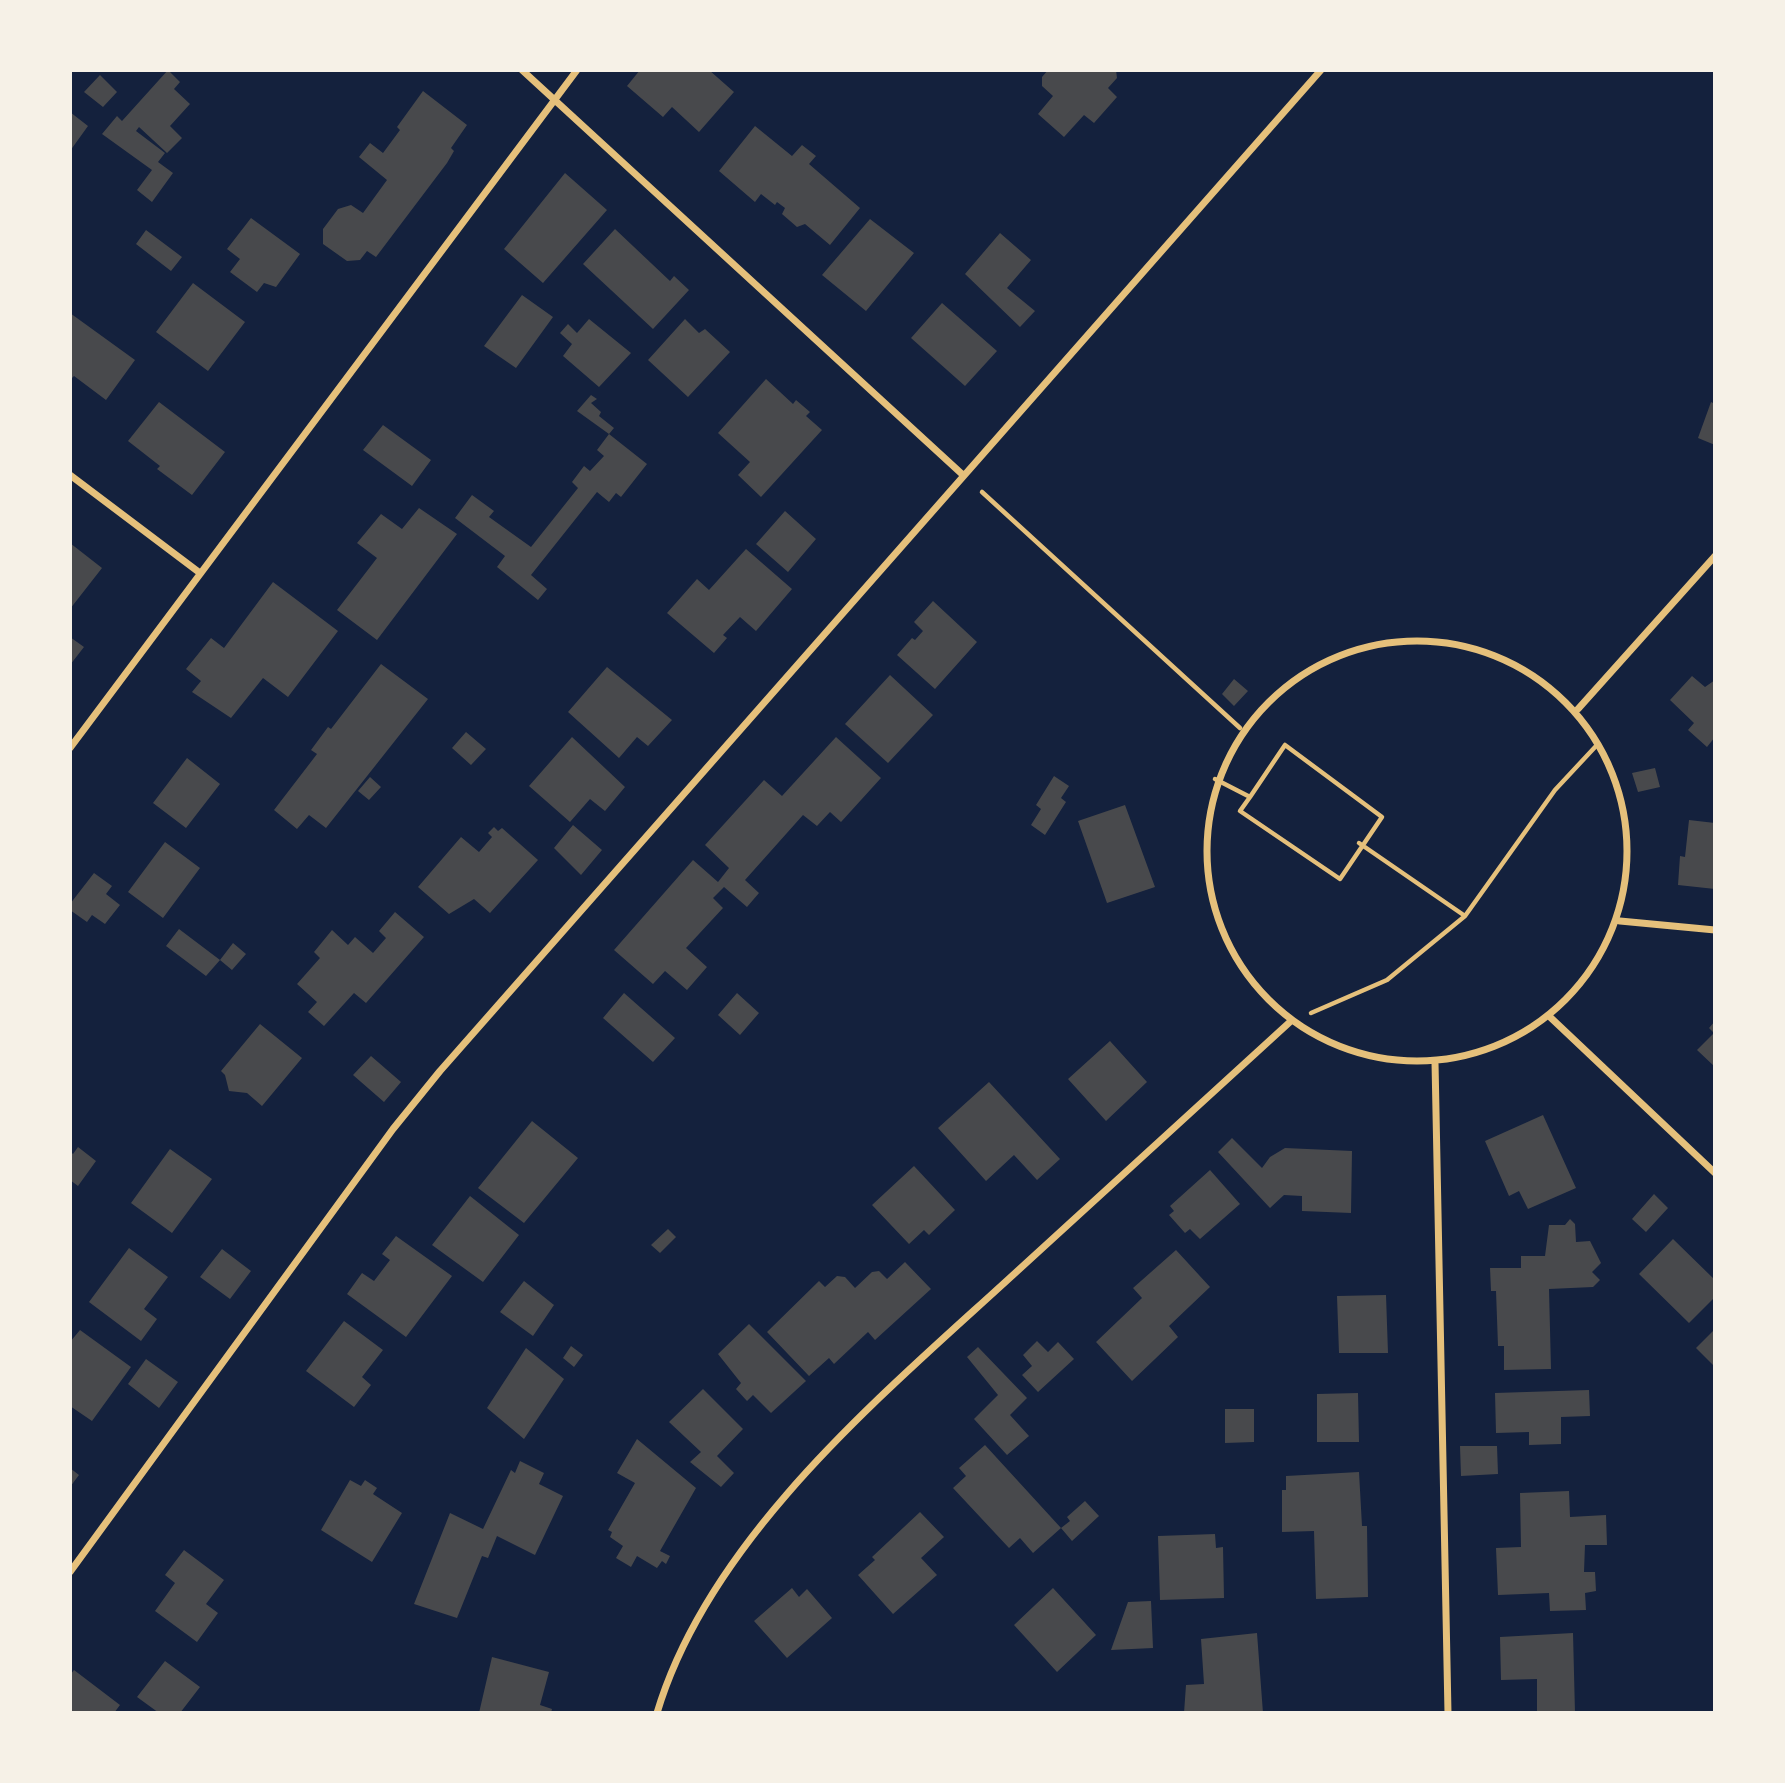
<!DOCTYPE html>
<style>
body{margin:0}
#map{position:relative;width:1785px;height:1783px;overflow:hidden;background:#14213d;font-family:"Source Sans 3",sans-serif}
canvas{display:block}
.frame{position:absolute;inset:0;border:72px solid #f6f1e7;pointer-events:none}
</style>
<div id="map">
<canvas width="1785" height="1783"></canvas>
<div class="frame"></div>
</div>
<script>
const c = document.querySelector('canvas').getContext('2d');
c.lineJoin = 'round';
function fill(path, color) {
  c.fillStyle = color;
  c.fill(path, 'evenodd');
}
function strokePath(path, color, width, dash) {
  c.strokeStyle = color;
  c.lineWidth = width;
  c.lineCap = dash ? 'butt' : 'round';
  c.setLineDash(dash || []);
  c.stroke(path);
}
fill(new Path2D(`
 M168,70L180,82L174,89L190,104L170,126L182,138L167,153L139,127L136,131L165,153L158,162L173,173L152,202L137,190L152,170L102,134L117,116L122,121Z
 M640,70H709L734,92L699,132L672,107L663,117L627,86Z
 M1048,70H1116L1117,78L1108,88L1117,97L1094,123L1084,115L1064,137L1038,114L1053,96L1042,86V77Z
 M100,75L117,92L103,107L84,92Z
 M423,91L467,125L451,148L454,151L447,163L376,257L367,251L360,260L347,261L323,244V229L338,209L351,205L363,213L387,180L359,157L370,143L383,153L400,130L397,127Z
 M70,112L88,126L70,151Z
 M755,126L792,156L802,145L816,156L809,164L860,208L830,245L805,224L797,227L782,214L785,208L777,202L775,205L761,194L755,202L719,171Z
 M565,173L607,210L543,283L504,249Z
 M251,218L300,254L276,287L264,283L257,292L230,272L240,259L227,249Z
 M870,219L914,253L866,311L822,275Z
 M615,229L670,281L674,276L689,290L653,329L583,264Z
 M146,230L182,257L171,271L136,244Z
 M1000,233L1031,260L1007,288L1035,311L1020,327L965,274Z
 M193,283L245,322L208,371L156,332Z
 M522,295L553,317L516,368L484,346Z
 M942,303L997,351L965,386L911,338Z
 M70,313L135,360L106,400L74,376L70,380Z
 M589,319L631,353L599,387L563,356L572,344L560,333L568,324L577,333Z
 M685,319L699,333L705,329L730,352L688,397L648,360Z
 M766,379L793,404L796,400L810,412L806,416L822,430L761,497L738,475L750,462L718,433Z
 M591,395L597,399L591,403L601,412L599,416L614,428L609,434L577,411Z
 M159,402L225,452L192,495L157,469L160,466L128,441Z
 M1711,402L1715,404V445L1698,438Z
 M383,425L431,460L412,486L363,450Z
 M609,434L647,464L621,497L616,493L609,502L597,492L531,575L547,589L538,600L497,567L505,556L455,518L472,495L494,511L489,517L531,547L578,488L572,482L584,466L590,471L604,456L597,450Z
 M419,508L457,534L377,640L337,610L377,558L357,543L381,514L402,529Z
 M785,511L816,539L788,572L756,544Z
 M70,543L102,568L70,609Z
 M746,549L792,589L756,631L740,617L723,635L727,638L714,653L667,613L697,579L709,590Z
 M273,582L338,631L288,697L263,678L231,718L192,692L201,681L186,669L211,638L224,648Z
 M933,601L977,642L935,689L897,655L912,638L915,640L923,631L914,622Z
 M70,637L84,647L70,665Z
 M381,664L428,699L326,828L309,815L297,829L274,810L317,754L311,750L328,727L331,729Z
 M607,667L672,720L648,746L637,737L619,758L568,712Z
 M890,675L933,715L888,763L845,724Z
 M1692,676L1705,687L1715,680V737L1707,747L1688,730L1694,723L1670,700Z
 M1234,679L1248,691L1234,706L1222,694Z
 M466,732L486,749L471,765L452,748Z
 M572,737L625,787L605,811L590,799L570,822L529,786Z
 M836,737L881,778L841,822L830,812L817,826L803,815L745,880L759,893L747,907L724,887L713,898L723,908L686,948L707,967L687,990L665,971L653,984L614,950L693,860L718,882L729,868L705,845L764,780L782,796Z
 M187,758L220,784L186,828L153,803Z
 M1655,768L1660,787L1638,792L1632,773Z
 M1054,776L1069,786L1061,798L1066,802L1045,835L1031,825L1041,809L1036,805Z
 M370,777L381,787L369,800L358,791Z
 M1125,805L1155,887L1107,903L1078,821Z
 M1689,820L1715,823V889L1678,885L1680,856L1685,857Z
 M573,825L602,850L581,875L554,848Z
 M494,827L498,831L502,828L538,860L490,913L474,899L449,914L418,887L461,837L479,852L492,837L488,833Z
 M165,842L200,868L163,918L128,892Z
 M94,873L112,886L106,894L120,905L105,924L92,915L87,922L70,910V904Z
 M395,912L424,937L366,1003L354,993L324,1026L308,1012L317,1002L297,984L320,958L314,952L332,930L348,945L355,937L373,953L386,938L379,931Z
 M179,929L220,960L206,976L166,946Z
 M233,943L246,954L232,970L220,960Z
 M624,993L675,1038L653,1062L603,1018Z
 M737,993L759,1013L740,1035L718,1015Z
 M1715,1021V1067L1697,1050L1714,1033L1709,1028Z
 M260,1024L302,1058L262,1106L247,1093L229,1091L225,1075L221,1071Z
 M1110,1041L1147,1082L1106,1121L1068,1079Z
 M371,1056L401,1082L384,1102L353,1075Z
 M989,1082L1060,1159L1037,1180L1014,1155L986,1181L938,1128Z
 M1543,1115L1576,1188L1528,1209L1519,1191L1509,1196L1485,1141Z
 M532,1121L578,1158L524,1223L478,1188Z
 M1232,1138L1262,1168L1270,1157L1285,1148L1352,1151L1351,1213L1302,1211V1196L1284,1195L1270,1208L1218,1152Z
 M78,1147L96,1161L78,1186L70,1180V1151L73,1154Z
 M170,1149L212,1179L172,1233L131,1203Z
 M914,1166L955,1210L929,1235L924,1230L909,1244L872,1205Z
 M1210,1170L1240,1204L1200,1239L1190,1229L1185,1233L1169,1215L1174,1211L1170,1206Z
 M1654,1194L1668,1208L1646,1232L1632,1219Z
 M470,1196L519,1235L483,1282L432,1245Z
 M1570,1219L1575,1224L1576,1242L1590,1241L1601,1263L1592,1272L1600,1280L1593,1287L1549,1289L1551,1369L1504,1370V1346H1498L1496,1291H1491L1490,1268H1521V1256H1545L1549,1225H1565Z
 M668,1229L676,1237L660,1253L651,1245Z
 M396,1236L452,1276L406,1337L347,1294L362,1273L374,1281L390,1260L382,1254Z
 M1673,1239L1715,1280V1297L1689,1323L1639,1274Z
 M129,1248L168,1277L144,1309L157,1319L141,1341L89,1302Z
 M222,1249L251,1271L230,1299L200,1277Z
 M1176,1250L1210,1287L1169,1326L1178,1337L1132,1381L1096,1342L1142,1298L1133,1288Z
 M905,1262L931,1289L875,1340L868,1332L834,1364L829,1358L809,1376L767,1332L819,1281L825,1287L837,1276L845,1277L855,1288L872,1272L879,1271L887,1279Z
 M524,1281L554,1305L533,1336L500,1312Z
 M1386,1295L1388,1353H1339L1337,1296Z
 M344,1321L383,1350L362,1377L371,1385L354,1407L306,1371Z
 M749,1324L806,1381L771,1413L753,1395L747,1401L736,1389L741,1383L718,1354Z
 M1715,1329V1367L1696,1348Z
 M80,1330L131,1367L92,1421L70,1406V1342Z
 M1037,1341L1048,1352L1058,1342L1074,1359L1038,1392L1022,1375L1032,1366L1023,1355Z
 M571,1346L583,1355L574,1367L563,1358Z
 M978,1347L1027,1398L1010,1415L1029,1436L1007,1455L974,1419L998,1395L967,1357Z
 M526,1348L564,1379L524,1439L487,1408Z
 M146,1359L178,1382L159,1408L128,1384Z
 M703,1389L743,1429L717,1456L734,1473L721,1487L690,1462L701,1452L669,1422Z
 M1589,1390L1590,1416L1561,1417V1444L1529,1445V1432L1496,1433L1495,1393Z
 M1358,1393L1359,1442H1317V1394Z
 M1225,1409H1254V1442L1225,1443Z
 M637,1439L696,1488L660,1551L670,1556L666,1564L662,1561L657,1568L637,1556L631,1567L616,1558L623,1546L610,1537L612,1532L608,1530L635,1483L617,1473Z
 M985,1445L1061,1528L1070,1521L1067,1517L1085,1501L1099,1516L1072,1541L1061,1528L1033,1553L1020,1538L1009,1548L953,1488L966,1476L959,1468Z
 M1460,1446H1497L1498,1474L1461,1476Z
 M520,1461L544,1473L539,1484L563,1496L535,1555L497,1536L488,1558L482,1556L457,1618L414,1604L450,1513L483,1529L511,1470L515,1473Z
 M70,1468L79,1475L70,1487Z
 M1359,1472L1362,1526H1367L1368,1597L1316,1599L1314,1531L1282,1532V1490H1286V1476Z
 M350,1480L361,1486L365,1480L377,1488L373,1494L402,1513L372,1562L321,1530Z
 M1569,1491L1570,1517L1606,1515L1607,1545H1585L1584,1572H1595L1596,1591L1585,1593L1586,1610L1550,1611L1549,1593L1498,1595L1496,1548L1521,1547L1520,1493Z
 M920,1512L944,1537L921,1558L937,1575L893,1614L858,1575L875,1560L872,1557Z
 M1215,1534L1216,1548L1223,1547L1224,1598L1160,1600L1158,1536Z
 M184,1550L224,1580L206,1604L218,1613L197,1642L155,1611L175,1583L165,1575Z
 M792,1588L799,1597L807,1589L832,1618L787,1658L754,1621Z
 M1053,1588L1096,1635L1057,1672L1014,1625Z
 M1151,1601L1153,1648L1111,1650L1128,1602Z
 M1257,1633L1263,1713H1184L1186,1685L1204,1684L1201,1639Z
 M1573,1633L1575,1713H1537V1679L1501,1680L1500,1637Z
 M492,1657L549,1672L540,1705L552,1709L551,1713H479Z
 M165,1661L200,1687L180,1713H159L137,1697Z
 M74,1670L120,1705L114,1713H70V1675Z`), '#48494c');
strokePath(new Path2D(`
 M982,492L1240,728
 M1215,779L1250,797L1240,811L1340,879L1382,817L1285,745L1250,797
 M1359,843L1465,916
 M1311,1013L1387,980L1465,916L1555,790L1596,746`), '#e5c07b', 4.5);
strokePath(new Path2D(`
 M522,70L963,475
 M70,475L200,573
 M1207 851a210 210 0 1 1 420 0a210 210 0 1 1-420 0Z
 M1578,709L1715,556
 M70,748L577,70
 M1620,921L1715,930
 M1550,1017L1715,1173
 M1435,1062L1448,1713
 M70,1572L393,1129L440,1071L1321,70
 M657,1713C709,1538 882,1395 1013,1275C1106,1190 1198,1106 1291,1021`), '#e5c07b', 7);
</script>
